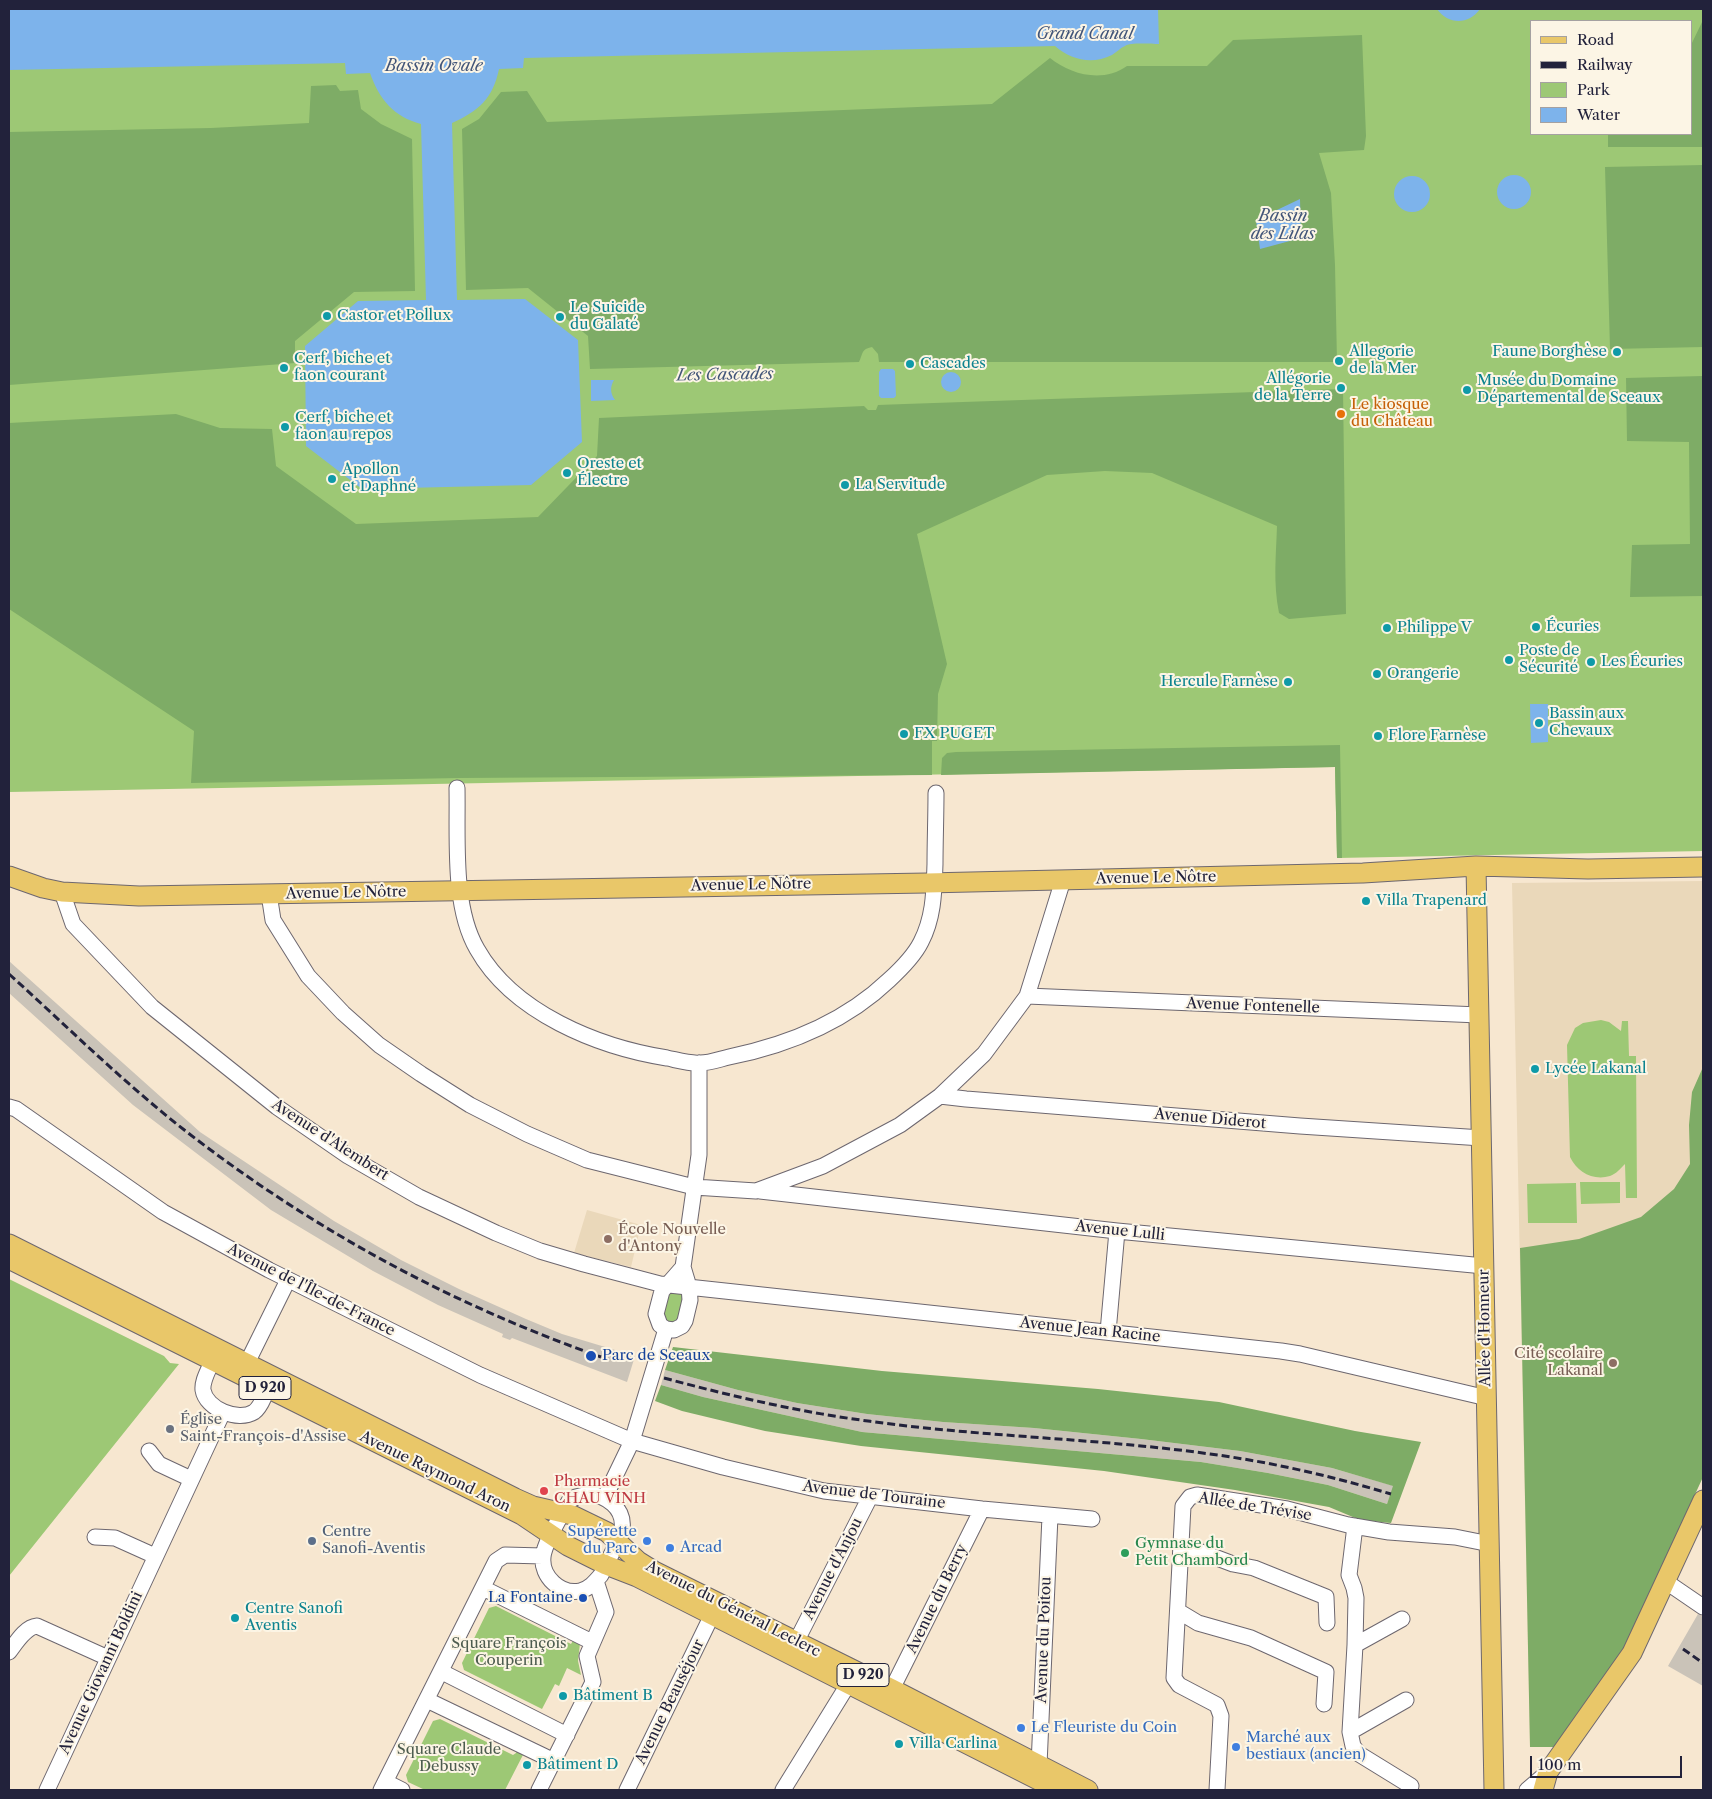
<!DOCTYPE html>
<meta charset="utf-8">
<style>
body{margin:0}
#map{position:relative;width:1712px;height:1799px;overflow:hidden;background:#f7e7d0;font-family:"Libre Caslon Text",serif}
canvas{display:block}
.frame{position:absolute;inset:0;border:10px solid #22223b;pointer-events:none}
.legend{position:absolute;left:1530px;top:20px;width:162px;height:115px;box-sizing:border-box;background:#fcf5e5;border:1px solid #a5a1a1;margin:0;padding:6px 9px;list-style:none;font-size:15px;color:#22223b}
.legend li{display:flex;align-items:center;gap:10px;height:25px}
.legend b{width:25px;border:1px solid #a5a1a1}
.scale{position:absolute;left:1530px;top:1756px;width:152px;height:22px;box-sizing:border-box;border:2px solid #22223b;border-top:0;padding-left:6px;font-size:15px;line-height:18px;white-space:nowrap;color:#22223b;-webkit-text-stroke:4px #fcf5e5;paint-order:stroke}
</style>
<div id="map">
<canvas width="1712" height="1799"></canvas>
<div class="frame"></div>
<ul class="legend">
<li><b style="height:6px;background:#e9c769"></b>Road</li>
<li><b style="height:6px;background:#22223b"></b>Railway</li>
<li><b style="height:14px;background:#9dc875"></b>Park</li>
<li><b style="height:14px;background:#7db3eb"></b>Water</li>
</ul>
<div class="scale">100 m</div>
</div>
<script>
const c = document.querySelector('canvas').getContext('2d');
c.lineJoin = 'round';
function fill(path, color) {
  c.fillStyle = color;
  c.fill(path, 'evenodd');
}
function strokePath(path, color, width, dash) {
  c.strokeStyle = color;
  c.lineWidth = width;
  c.lineCap = dash ? 'butt' : 'round';
  c.setLineDash(dash || []);
  c.stroke(path);
}
function drawText(font, color, halo, rows, align = 'center') {
  c.font = font + ' "Libre Caslon Text",serif';
  c.lineWidth = 4;
  c.setLineDash([]);
  c.textBaseline = 'middle';
  c.strokeStyle = halo;
  c.fillStyle = color;
  for (const [text, x, y, turn = 0] of rows) {
    c.save();
    c.translate(x, y);
    c.rotate((+turn || 0) * Math.PI / 180);
    c.textAlign = isNaN(turn) ? turn : align;
    if (halo) c.strokeText(text, 0, 0);
    c.fillText(text, 0, 0);
    c.restore();
  }
}
fill(new Path2D(`
 M1703,881V1477L1625,1646L1530,1747L1512,883Z
 M587,1210L641,1225L631,1267L574,1253Z`), '#ead8ba');
fill(new Path2D(`
 M9,961L200,1132L334,1221L401,1260L459,1289L526,1319L562,1334L635,1356L627,1382L512,1338L510,1340L502,1337L503,1334L438,1305L373,1271L271,1210L133,1105L9,993Z
 M665,1370L738,1390L797,1403L867,1414L943,1422L1034,1428L1141,1439L1240,1451L1332,1468L1394,1486L1387,1504L1328,1485L1268,1473L1201,1462L862,1432L703,1397L661,1385Z
 M1698,1614L1703,1617V1686L1668,1666Z`), '#cac3b8');
fill(new Path2D(`
 M9,9H1703V851L1337,858L1335,767L9,792ZM1531,21H1691V134H1531Z
 M1601,1020L1609,1022L1621,1031L1622,1021H1628L1629,1056H1636L1637,1198H1626L1625,1164C1621,1168 1616,1174 1610,1176C1593,1181 1577,1172 1570,1157L1567,1045L1575,1028L1583,1023Z
 M1580,1182H1620V1203L1581,1204Z
 M1576,1183L1577,1223H1528L1527,1184Z
 M9,1279L164,1356L170,1363L179,1364L9,1576Z
 M667,1292H684L683,1318L668,1324L660,1310Z
 M496,1606L571,1644L574,1639L580,1643L578,1661L581,1675L567,1668L559,1686L555,1684L542,1709L464,1670L462,1663L489,1608Z
 M440,1719L513,1755L516,1753L519,1747L525,1751L505,1790H425L408,1782L406,1775L433,1721Z`), '#9dc875');
fill(new Path2D(`
 M1703,20V147H1608V134H1691V45Z
 M1362,35L1366,136L1364,150L1319,153L1331,193L1335,265L1337,362H879L878,354L872,347C861,349 863,354 859,362L590,369L588,336L528,288L466,290L462,129L479,119L501,92L527,91L547,122L992,104L1050,58C1071,75 1103,83 1127,66H1207L1233,40Z
 M336,85L340,91L358,90L361,109L381,124L412,139L415,291L354,292L295,341V363L9,385V132L211,128L309,123L311,86Z
 M1703,165V347L1610,349L1605,167Z
 M1703,376V596L1630,597L1632,545L1690,544L1689,442L1627,441L1626,378Z
 M1343,389L1346,614L1289,619L1279,613C1273,582 1276,557 1277,526L1152,473L1105,471L1047,475L917,534L947,664L938,694L937,741H932V775L459,778L191,783L194,731L9,609V423L176,414L220,428L272,429L276,466L356,524L538,517L597,456L599,418L864,406L868,410H876L878,405L905,404Z
 M1340,745L1342,858H1337L1335,767L941,775L942,758L947,753L956,752Z
 M1703,1067V1477L1625,1646L1555,1747H1530L1520,1248L1579,1239L1641,1217L1674,1189L1690,1164L1689,1125L1692,1092Z
 M673,1347L882,1371L1098,1389L1219,1402L1355,1431L1421,1442L1391,1523L1360,1520L1329,1507L1235,1490L1104,1471L861,1446L765,1431L682,1411L655,1401L661,1385L703,1397L862,1432L1201,1462L1268,1473L1328,1485L1387,1504L1393,1486L1332,1468L1240,1451L1141,1439L1034,1428L943,1422L867,1414L797,1403L738,1390L665,1370Z`), '#7eac66');
fill(new Path2D(`
 M9,9H1158L1159,44C1152,44 1130,42 1125,46C1120,48 1117,52 1112,55C1092,65 1071,60 1055,46L524,58L523,68L499,69C493,98 479,111 452,123L457,300L525,299L578,340L582,442L531,485L362,489L306,446L305,346L358,301L426,300L421,124C394,117 379,99 370,73L346,74L345,63L9,70Z
 M1437,9H1480C1469,25 1448,25 1437,9Z
 M1497 192a17 17 0 1 1 34 0a17 17 0 1 1-34 0Z
 M1394 194a18 18 0 1 1 36 0a18 18 0 1 1-36 0Z
 M1300,199L1301,238L1260,249L1256,220Z
 M881,369H893L895,371L896,396L894,398H881L879,396V372Z
 M941 382a10 10 0 1 1 20 0a10 10 0 1 1-20 0Z
 M591,380H614C610,387 610,393 615,400L591,401Z
 M1530,704H1548V742L1531,743Z`), '#7db3eb');
const minor = new Path2D(`
 M457,788C458,838 452,906 477,949C513,1013 598,1047 667,1058C677,1060 690,1064 700,1063C710,1063 720,1059 729,1057C788,1045 845,1022 889,980C901,969 914,956 921,942C934,917 934,891 935,864C935,841 936,817 936,793
 M62,892L73,924L152,1007L277,1107L348,1156L419,1197L496,1233L540,1251L584,1264L660,1284L1281,1351L1300,1354L1487,1398
 M269,894L273,920L308,976L343,1013L379,1045L421,1074L470,1105L527,1134L587,1160L694,1187L756,1191L823,1166L900,1125L940,1096L984,1054L1027,996L1063,880
 M1027,996L1479,1015
 M940,1096L966,1099L1300,1126L1482,1138
 M9,1107L16,1109L163,1212L269,1270L480,1375L632,1441L723,1467L824,1491L982,1509L1092,1519
 M760,1191L1117,1231L1484,1266
 M683,1267L662,1291L656,1314L660,1325L666,1329L674,1330L682,1326L685,1321L690,1300L689,1287L683,1267L699,1155V1063
 M1108,1332L1117,1231
 M212,1361C209,1370 202,1380 203,1390C206,1409 238,1422 254,1412C262,1406 263,1397 268,1389
 M247,1363L288,1280
 M149,1451L159,1464L191,1479
 M588,1494C606,1495 625,1508 622,1529C620,1540 606,1564 601,1575C595,1582 589,1589 580,1591C560,1595 541,1576 543,1557C544,1543 562,1514 569,1501L576,1497Z
 M605,1497L632,1441L666,1329
 M95,1537L115,1538L155,1556
 M1180,1544L1233,1564L1254,1568L1326,1597L1327,1623
 M1665,1581L1703,1607
 M483,1588L592,1642
 M1178,1611L1198,1623L1251,1638L1326,1672L1324,1704
 M796,1642L870,1497
 M1355,1645L1356,1598L1354,1588L1349,1575L1355,1526
 M9,1652C16,1643 25,1627 37,1626L108,1658
 M442,1672L567,1735
 M892,1689L982,1509
 M427,1700L554,1761
 M1406,1700L1350,1732L1353,1746L1359,1754L1411,1786
 M1350,1732L1355,1645L1402,1619
 M1039,1765L1050,1516
 M386,1782L402,1790
 M47,1790L223,1412
 M381,1790L496,1561L505,1555L543,1556
 M539,1790L593,1682L587,1656L606,1612L596,1581
 M627,1790L712,1615
 M783,1790L849,1683
 M1217,1790L1221,1716L1217,1705L1179,1685L1174,1678L1183,1506L1190,1497L1197,1495L1287,1509L1348,1525L1389,1532L1455,1537L1490,1544
 M1527,1790L1548,1772`);
const major = new Path2D(`
 M1476,866L1494,1790
 M9,876L43,888L62,892L139,896L927,883L1363,873L1476,866L1588,869L1703,867
 M9,1244L515,1498L533,1506L572,1515L607,1532L638,1561L654,1571L892,1689L1088,1790
 M9,1259L522,1515L568,1546L606,1565L637,1577L1058,1790
 M1543,1790L1548,1772L1632,1653L1703,1500`);
strokePath(minor, '#6d676f', 17);
strokePath(major, '#6d676f', 21);
strokePath(minor, '#fff', 15);
strokePath(major, '#e9c769', 19);
strokePath(new Path2D(`
 M9,974C71,1030 130,1089 196,1139C321,1234 454,1305 601,1357
 M664,1378C731,1396 799,1412 868,1421C981,1437 1096,1438 1210,1454C1271,1462 1331,1476 1391,1494
 M1683,1649L1703,1663`), '#22223b', 3, [8, 4]);
for (const [x, y, r, color] of [
 [327,316,5,"#0f9aa8"],
 [560,317,5,"#0f9aa8"],
 [1617,352,5,"#0f9aa8"],
 [1339,361,5,"#0f9aa8"],
 [910,364,5,"#0f9aa8"],
 [284,368,5,"#0f9aa8"],
 [1341,388,5,"#0f9aa8"],
 [1467,390,5,"#0f9aa8"],
 [1341,414,5,"#e8710a"],
 [285,427,5,"#0f9aa8"],
 [567,473,5,"#0f9aa8"],
 [332,479,5,"#0f9aa8"],
 [845,485,5,"#0f9aa8"],
 [1536,627,5,"#0f9aa8"],
 [1387,628,5,"#0f9aa8"],
 [1509,660,5,"#0f9aa8"],
 [1591,662,5,"#0f9aa8"],
 [1377,674,5,"#0f9aa8"],
 [1288,682,5,"#0f9aa8"],
 [1539,723,5,"#0f9aa8"],
 [904,734,5,"#0f9aa8"],
 [1378,736,5,"#0f9aa8"],
 [1366,901,5,"#0f9aa8"],
 [1535,1069,5,"#0f9aa8"],
 [608,1239,5,"#8d6e63"],
 [591,1356,6,"#1a4fb4"],
 [1613,1363,5,"#8d6e63"],
 [170,1429,5,"#6b7280"],
 [544,1491,5,"#e0444e"],
 [312,1541,5,"#5c6f8a"],
 [647,1541,5,"#3f7fe0"],
 [670,1548,5,"#3f7fe0"],
 [1125,1553,5,"#2e9e5b"],
 [583,1598,5,"#1a4fb4"],
 [235,1618,5,"#0f9aa8"],
 [563,1696,5,"#0f9aa8"],
 [1021,1728,5,"#3f7fe0"],
 [899,1744,5,"#0f9aa8"],
 [1236,1747,5,"#3f7fe0"],
 [527,1765,5,"#0f9aa8"]
]) {
  const dot = new Path2D();
  dot.arc(x, y, r, 0, 2 * Math.PI);
  c.fillStyle = color;
  c.fill(dot);
  strokePath(dot, '#fcf5e5', 2);
}
for (const [x, y, w] of [
 [265,1388,52],
 [863,1675,52]
]) {
  const box = new Path2D();
  box.roundRect(x - w / 2, y - 11.5, w, 23, 4);
  c.fillStyle = '#fcf5e5';
  c.fill(box);
  strokePath(box, '#22223b', 1);
}
drawText('bold 14px', '#22223b', null, [
 ["D 920",265,1388],
 ["D 920",863,1675]
]);
drawText('15px', '#0d838f', '#fcf5e5', [
 ["Le Suicide",570,308],
 ["du Galaté",570,325],
 ["Castor et Pollux",337,316],
 ["Allegorie",1349,352],
 ["de la Mer",1349,369],
 ["Faune Borghèse",1607,352,"right"],
 ["Cerf, biche et",294,359],
 ["faon courant",294,376],
 ["Cascades",920,364],
 ["Allégorie",1331,379,"right"],
 ["de la Terre",1331,396,"right"],
 ["Musée du Domaine",1477,381],
 ["Départemental de Sceaux",1477,398],
 ["Cerf, biche et",295,418],
 ["faon au repos",295,435],
 ["Oreste et",577,464],
 ["Électre",577,481],
 ["Apollon",342,470],
 ["et Daphné",342,487],
 ["La Servitude",855,485],
 ["Écuries",1546,627],
 ["Philippe V",1397,628],
 ["Poste de",1519,651],
 ["Sécurité",1519,668],
 ["Les Écuries",1601,662],
 ["Orangerie",1387,674],
 ["Hercule Farnèse",1278,682,"right"],
 ["Bassin aux",1549,714],
 ["Chevaux",1549,731],
 ["FX PUGET",914,734],
 ["Flore Farnèse",1388,736],
 ["Villa Trapenard",1376,901],
 ["Lycée Lakanal",1545,1069],
 ["Centre Sanofi",245,1609],
 ["Aventis",245,1626],
 ["Bâtiment B",573,1696],
 ["Villa Carlina",909,1744],
 ["Bâtiment D",537,1765]
], 'left');
drawText('15px', '#c56008', '#fcf5e5', [
 ["Le kiosque",1351,405],
 ["du Château",1351,422]
], 'left');
drawText('15px', '#22223b', '#fcf5e5', [
 ["Avenue Le Nôtre",1156,878,-1],
 ["Avenue Le Nôtre",751,885,-1],
 ["Avenue Le Nôtre",346,893,-1],
 ["Avenue Fontenelle",1253,1006,2],
 ["Avenue Diderot",1210,1119,5],
 ["Avenue d'Alembert",330,1140,33],
 ["Avenue Lulli",1120,1231,6],
 ["Avenue de l'Île-de-France",311,1290,27],
 ["Allée d'Honneur",1485,1328,-91],
 ["Avenue Jean Racine",1090,1330,6],
 ["Avenue Raymond Aron",435,1472,26],
 ["Avenue de Touraine",874,1495,7],
 ["Allée de Trévise",1255,1507,9],
 ["Avenue d'Anjou",833,1569,-63],
 ["Avenue du Berry",937,1599,-64],
 ["Avenue du Général Leclerc",733,1609,27],
 ["Avenue du Poitou",1044,1640,-88],
 ["Avenue Giovanni Boldini",101,1673,-65],
 ["Avenue Beauséjour",670,1702,-64]
]);
drawText('15px', '#785e54', '#fcf5e5', [
 ["École Nouvelle",618,1230],
 ["d'Antony",618,1247],
 ["Cité scolaire",1603,1354,"right"],
 ["Lakanal",1603,1371,"right"]
], 'left');
drawText('15px', '#164399', '#fcf5e5', [
 ["Parc de Sceaux",602,1356],
 ["La Fontaine",573,1598,"right"]
], 'left');
drawText('15px', '#5b616d', '#fcf5e5', [
 ["Église",180,1420],
 ["Saint-François-d'Assise",180,1437]
], 'left');
drawText('15px', '#be3a42', '#fcf5e5', [
 ["Pharmacie",554,1482],
 ["CHAU VINH",554,1499]
], 'left');
drawText('15px', '#4e5e75', '#fcf5e5', [
 ["Centre",322,1532],
 ["Sanofi-Aventis",322,1549]
], 'left');
drawText('15px', '#366cbe', '#fcf5e5', [
 ["Supérette",637,1532,"right"],
 ["du Parc",637,1549,"right"],
 ["Arcad",680,1548],
 ["Le Fleuriste du Coin",1031,1728],
 ["Marché aux",1246,1738],
 ["bestiaux (ancien)",1246,1755]
], 'left');
drawText('15px', '#27864d', '#fcf5e5', [
 ["Gymnase du",1135,1544],
 ["Petit Chambord",1135,1561]
], 'left');
drawText('15px', '#4d5c4f', '#fcf5e5', [
 ["Square François",509,1644],
 ["Couperin",509,1661],
 ["Square Claude",449,1750],
 ["Debussy",449,1767]
]);
drawText('italic 16px', '#425579', '#fcf5e5', [
 ["Grand Canal",1085,34],
 ["Bassin Ovale",434,66],
 ["Bassin",1283,216],
 ["des Lilas",1283,234],
 ["Les Cascades",725,375,-1]
]);
</script>
